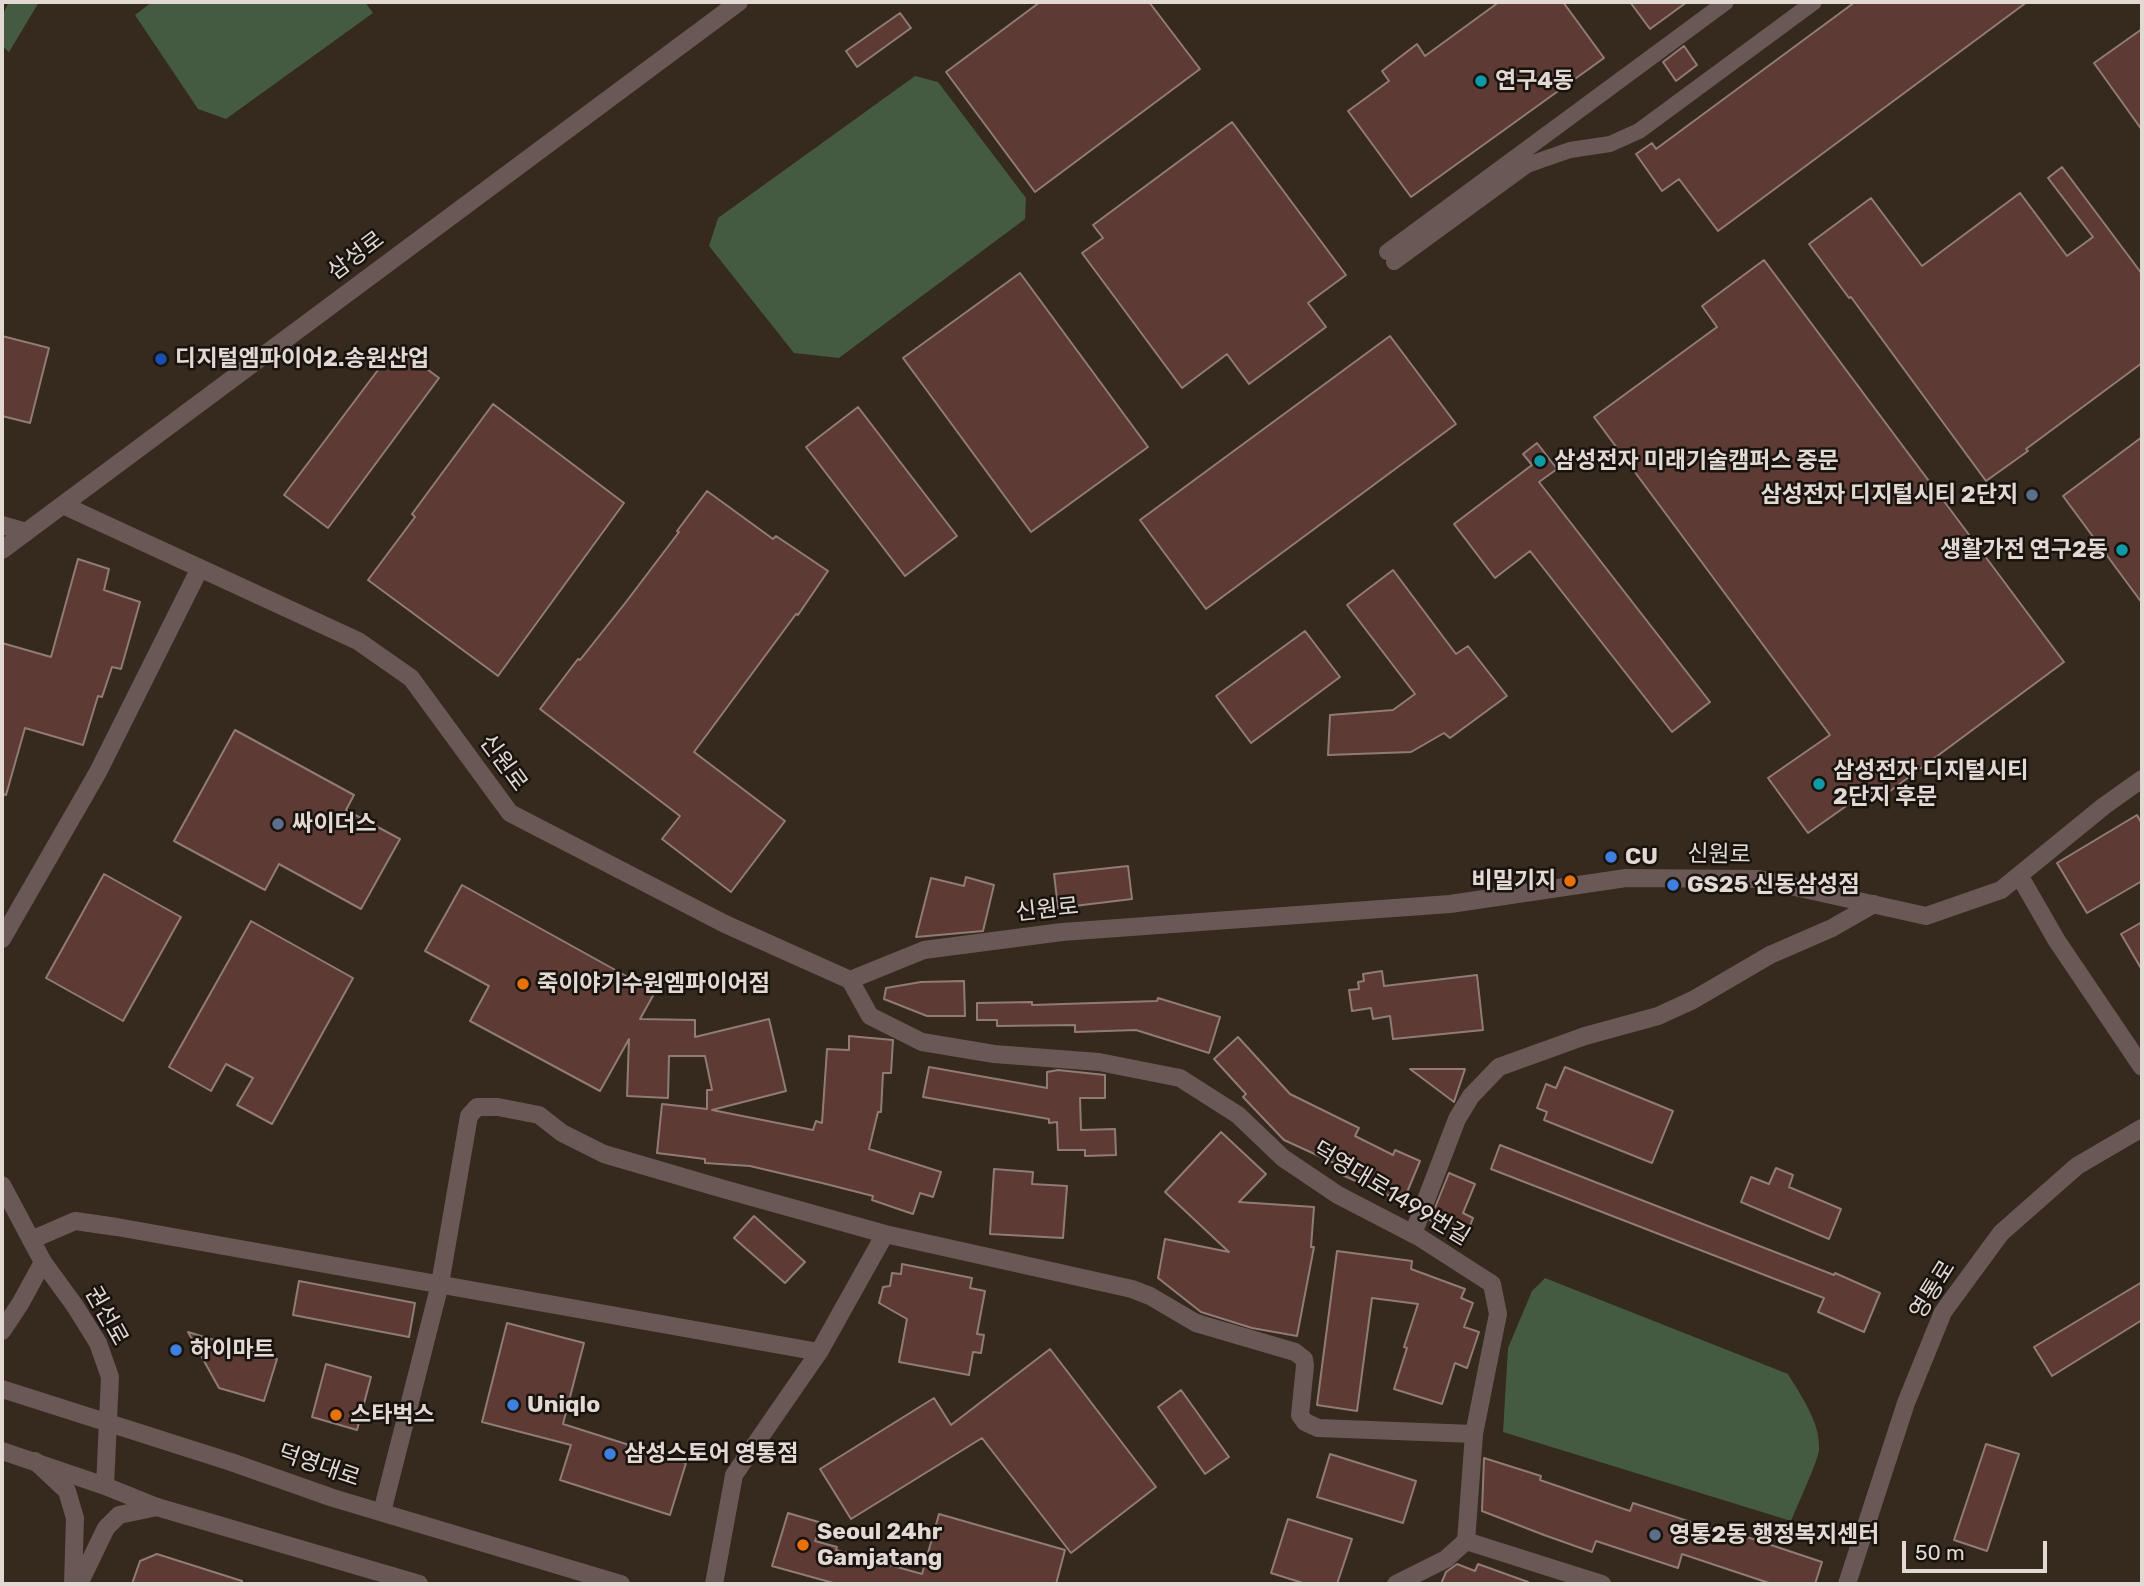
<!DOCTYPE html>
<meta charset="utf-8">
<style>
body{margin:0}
#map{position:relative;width:2144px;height:1586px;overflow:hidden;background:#36291d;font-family:Rubik,sans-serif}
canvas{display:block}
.frame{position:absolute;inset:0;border:4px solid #e2dad2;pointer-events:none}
.scale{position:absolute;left:1902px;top:1541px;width:145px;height:32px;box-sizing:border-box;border:4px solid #e2dad2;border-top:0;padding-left:9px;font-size:21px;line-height:24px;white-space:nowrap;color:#e2dad2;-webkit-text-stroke:5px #19130e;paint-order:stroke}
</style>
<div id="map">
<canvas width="2144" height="1586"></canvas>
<div class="frame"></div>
<div class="scale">50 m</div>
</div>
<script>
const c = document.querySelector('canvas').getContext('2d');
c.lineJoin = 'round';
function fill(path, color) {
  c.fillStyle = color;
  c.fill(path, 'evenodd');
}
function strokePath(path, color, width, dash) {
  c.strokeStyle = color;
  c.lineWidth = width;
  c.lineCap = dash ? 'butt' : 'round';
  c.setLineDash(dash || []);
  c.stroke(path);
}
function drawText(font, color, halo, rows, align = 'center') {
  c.font = font + ' Rubik,"Noto Sans KR",sans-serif';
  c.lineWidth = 5;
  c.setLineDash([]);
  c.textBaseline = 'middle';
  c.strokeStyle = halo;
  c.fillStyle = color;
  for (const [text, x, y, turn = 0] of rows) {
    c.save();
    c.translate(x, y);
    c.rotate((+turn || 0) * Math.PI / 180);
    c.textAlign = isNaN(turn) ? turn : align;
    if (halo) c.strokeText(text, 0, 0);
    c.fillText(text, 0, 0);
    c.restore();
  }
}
fill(new Path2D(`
 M9,2H39L9,52L2,46V15Z
 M152,2H365L373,13L226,119L198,109L135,15Z
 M915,76L938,82L1026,198L1025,219L839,358L794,353L709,246L718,218Z
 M1545,1278L1788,1374C1801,1396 1821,1423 1819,1450C1817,1464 1797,1505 1791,1521L1503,1432L1508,1348L1532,1291Z`), '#445a41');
const building = new Path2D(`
 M1040,2H1149L1200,69L1035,192L946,72Z
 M1499,2H1563L1604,58L1411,197L1348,111L1389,81L1382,71L1417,44L1425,56Z
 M1630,2H1687L1650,29Z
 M1855,2H2027L1718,231L1679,179L1662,191L1636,154L1652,143L1656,149Z
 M900,13L911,28L857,67L846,51Z
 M2142,29V130L2094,63Z
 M1684,46L1697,65L1676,81L1663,62Z
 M1232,122L1346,275L1308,303L1326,327L1249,384L1227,354L1182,388L1082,253L1103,238L1093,225Z
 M2062,167L2142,274V363L2026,449L2028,451L1986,481L1851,297L1849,298L1809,244L1871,198L1922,266L2020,193L2067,256L2093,237L2048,178Z
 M1764,260L2064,662L1878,800L1869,790L1808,833L1768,778L1830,735L1594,417L1717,327L1702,306Z
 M1020,273L1148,447L1031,532L903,358Z
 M2,336L49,348L30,423L2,416Z
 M1390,336L1456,424L1206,609L1140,520Z
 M396,346L439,378L328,528L284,495Z
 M493,404L624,503L498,676L368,580L415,517L412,514Z
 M858,407L957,536L905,576L806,447Z
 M2142,437V603L2063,496Z
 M1537,443L1557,469L1539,482L1710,702L1672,732L1530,551L1495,578L1454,524L1532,465L1523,454Z
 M707,491L773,539L776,536L828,571L798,615L796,614L694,752L785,821L731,892L662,839L680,816L540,709L578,659L580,660L626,602L679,532L677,531Z
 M78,559L109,569L104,590L140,602L121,669L112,667L102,697L98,696L83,745L25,728L6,795L2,794V643L51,657Z
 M1393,570L1456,654L1468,646L1507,696L1450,738L1444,733L1411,752L1328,755L1330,715L1393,710L1415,694L1347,605Z
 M1305,631L1340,677L1251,743L1216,696Z
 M235,730L354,795L346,810L400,839L361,909L279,864L265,890L174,841Z
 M2137,815L2142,824V881L2087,913L2057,863Z
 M1128,866L1132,899L1058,908L1054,874Z
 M104,874L181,917L123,1021L46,978Z
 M966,877L994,885L983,931L916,937L931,878L964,886Z
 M462,885L655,992L640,1019L695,1020V1037L769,1019L786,1091L712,1110L813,1130L816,1121L822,1123L827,1049L849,1050V1036L893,1040L891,1073H883L881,1112H878L869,1149L941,1172L933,1197L920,1193L913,1214L872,1200L873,1196L822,1183L750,1166L705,1163V1159L657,1153L662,1104L707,1109V1090H712L705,1056H669L668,1098L627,1096L629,1039L600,1091L470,1021L489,986L425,951Z
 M251,921L353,978L272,1124L237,1105L253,1078L226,1064L211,1091L169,1067Z
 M2142,922V970L2121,934Z
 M1382,971L1384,986L1477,975L1483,1030L1393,1039L1390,1016L1373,1019L1371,1008L1352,1011L1349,990L1359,989L1358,982L1364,981L1363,974Z
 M964,981L965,1016H927L884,999L886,988L921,982Z
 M1158,998L1220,1017L1209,1053L1136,1030L1075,1032V1025L997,1026V1020H977V1003L1032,1002V1005L1157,1001Z
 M1238,1037L1290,1094L1359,1128L1355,1136L1393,1155L1395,1150L1420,1161L1403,1202L1340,1174L1343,1167L1284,1140L1243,1097L1246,1094L1214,1059Z
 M929,1067L1047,1088V1072L1058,1070L1105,1075V1098H1080L1081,1130L1115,1129L1116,1155L1085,1156V1150H1058L1057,1122L1049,1123V1119L923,1097Z
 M1565,1067L1673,1111L1652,1163L1544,1120L1547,1112L1537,1108L1546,1084L1556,1088Z
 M1410,1069H1465L1454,1102Z
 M1221,1132L1266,1174L1239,1202L1314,1207L1311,1247H1314L1297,1336L1252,1328L1201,1312L1158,1278L1165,1239L1229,1252L1165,1192Z
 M1500,1145L1834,1275L1835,1273L1880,1293L1864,1332L1818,1312L1824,1298L1491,1169Z
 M1776,1168L1793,1175L1789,1187L1841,1209L1829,1239L1741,1202L1751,1177L1769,1184Z
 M994,1169L1033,1172L1032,1184L1067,1186L1063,1238L990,1234Z
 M1449,1173L1475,1184L1463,1213L1473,1218L1466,1235L1430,1220Z
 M754,1216L805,1262L785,1283L734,1238Z
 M1337,1251L1412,1261L1411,1269L1465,1289L1461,1298L1473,1303L1464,1327L1479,1332L1467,1368L1455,1363L1442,1404L1394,1389L1407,1348L1404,1347L1418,1304L1372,1298L1357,1411L1317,1405Z
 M902,1264L972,1278L970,1288L985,1291L977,1334L984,1335L981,1353L973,1352L969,1375L899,1362L907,1319L879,1303L883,1287L890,1286L892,1273L901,1274Z
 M299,1281L415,1303L409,1337L293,1315Z
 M2142,1282V1320L2052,1376L2034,1347Z
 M507,1323L584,1343L563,1424L686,1463L670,1515L560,1480L571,1445L482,1422Z
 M188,1332L277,1359L264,1401L219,1388Z
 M1050,1349L1156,1487L1071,1553L982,1438L851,1519L820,1469L934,1398L951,1425Z
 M326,1364L371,1377L357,1430L312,1417Z
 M1181,1390L1229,1457L1205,1474L1158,1407Z
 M1986,1444L2019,1454L1987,1551L1954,1540Z
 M1330,1454L1416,1481L1403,1523L1317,1497Z
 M1484,1458L1541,1476L1540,1480L1630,1511L1633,1503L1712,1529L1714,1526L1822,1562L1815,1584H1772L1682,1554L1678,1568L1596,1541L1592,1552L1544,1535L1482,1511Z
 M788,1513L822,1523L815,1541L837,1547L836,1550L922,1574L939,1514L1065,1550L1056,1584H837L772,1566Z
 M1288,1519L1352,1539L1337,1584H1306L1271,1573Z
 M157,1554L242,1581V1584H132L140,1561Z
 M1457,1564L1475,1571L1478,1564L1528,1582L1527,1584H1441L1446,1572Z`);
fill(building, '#5d3a34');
strokePath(building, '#917b77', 2);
strokePath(new Path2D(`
 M1387,252L1726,2
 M1394,262L1527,165L1570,150L1610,144L1639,131L1814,2`), '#695855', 16);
strokePath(new Path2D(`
 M63,505L358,641L411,678L510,813L725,924L850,980L924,950L1062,932L1450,904L1626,878L1759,879L1926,916L2001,890L2104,806L2142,779
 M2,525L26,532
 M2019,875L2057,941L2142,1067
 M2,939L98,772L200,568
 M850,980L870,1016L922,1042L994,1054L1099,1062L1180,1078L1238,1115L1283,1158L1338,1195L1419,1237L1492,1284L1498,1314L1474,1434L1466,1541L1446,1559L1396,1584
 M1413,1234L1457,1119L1471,1096L1499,1067L1585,1036L1658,1016L1693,1000L1770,955L1832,928L1874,904
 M31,1240L75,1221L117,1227L819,1352L734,1475L714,1584
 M819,1352L885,1234
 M35,1461L67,1491L75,1518L73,1584
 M382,1512L440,1284L469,1116L477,1107H498L539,1115L562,1133L604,1154L720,1188L885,1234L1132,1289L1150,1296L1196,1323L1295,1352L1304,1359L1305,1366L1300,1415L1305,1422L1318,1428L1474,1434
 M1466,1541L1602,1584
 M79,1584L106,1528L119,1515L157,1507`), '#695855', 18);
strokePath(new Path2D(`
 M2,550L739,2
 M2,1185L43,1262L75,1306L98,1343L110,1377L105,1486
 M2,1331L20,1304L43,1262
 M2,1389L231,1462L333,1498L621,1584
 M2,1451L105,1486L157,1507L419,1584
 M1847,1584L1906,1403L1943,1312L2001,1233L2077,1166L2142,1128`), '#695855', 18);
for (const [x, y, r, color] of [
 [1481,81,7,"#0f9aa8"],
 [161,359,7,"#1a4fb4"],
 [1540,461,7,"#0f9aa8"],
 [2032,495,7,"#5c6f8a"],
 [2122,550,7,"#0f9aa8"],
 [1819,784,7,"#0f9aa8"],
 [278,824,7,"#5c6f8a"],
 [1611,857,7,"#3f7fe0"],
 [1570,881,7,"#e8710a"],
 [1673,885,7,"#3f7fe0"],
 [523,984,7,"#e8710a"],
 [176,1350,7,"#3f7fe0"],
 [513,1405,7,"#3f7fe0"],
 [336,1415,7,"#e8710a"],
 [610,1454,7,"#3f7fe0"],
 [1655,1535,7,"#5c6f8a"],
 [803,1545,7,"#e8710a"]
]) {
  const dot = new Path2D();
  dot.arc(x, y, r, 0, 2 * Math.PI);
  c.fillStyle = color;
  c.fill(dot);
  strokePath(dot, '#19130e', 2.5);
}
drawText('bold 23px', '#e2dad2', '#19130e', [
 ["연구4동",1495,81],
 ["디지털엠파이어2.송원산업",175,359],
 ["삼성전자 미래기술캠퍼스 중문",1554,461],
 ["삼성전자 디지털시티 2단지",2018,495,"right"],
 ["생활가전 연구2동",2108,550,"right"],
 ["삼성전자 디지털시티",1833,771],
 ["2단지 후문",1833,797],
 ["싸이더스",292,824],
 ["CU",1625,857],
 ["비밀기지",1556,881,"right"],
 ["GS25 신동삼성점",1687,885],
 ["죽이야기수원엠파이어점",537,984],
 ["하이마트",190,1350],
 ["Uniqlo",527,1405],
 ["스타벅스",350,1415],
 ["삼성스토어 영통점",624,1454],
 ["Seoul 24hr",817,1532],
 ["Gamjatang",817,1558],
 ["영통2동 행정복지센터",1669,1535]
], 'left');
drawText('23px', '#e2dad2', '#19130e', [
 ["삼성로",356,256,-37],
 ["신원로",503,763,54],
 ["신원로",1719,855,1],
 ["신원로",1047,910,-6],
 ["덕영대로1499번길",1391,1194,31],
 ["영통로",1933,1290,-58],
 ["권선로",106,1316,61],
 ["덕영대로",319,1466,19]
]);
</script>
